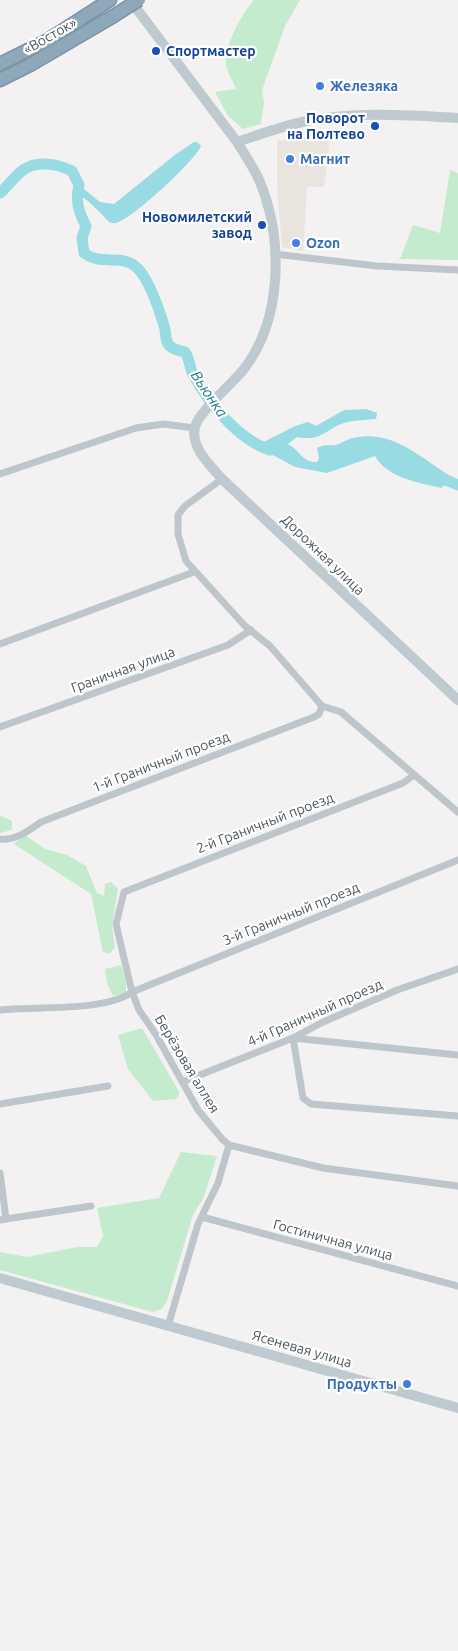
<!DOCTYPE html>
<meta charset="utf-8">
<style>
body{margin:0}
canvas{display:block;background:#f3f1f1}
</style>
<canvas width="458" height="1651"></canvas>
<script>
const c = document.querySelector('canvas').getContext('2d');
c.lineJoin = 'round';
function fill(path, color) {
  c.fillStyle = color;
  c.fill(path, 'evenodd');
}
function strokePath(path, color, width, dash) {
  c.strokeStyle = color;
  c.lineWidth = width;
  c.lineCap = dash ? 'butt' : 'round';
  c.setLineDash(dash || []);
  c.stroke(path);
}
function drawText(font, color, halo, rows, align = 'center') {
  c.font = font + ' Ubuntu,sans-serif';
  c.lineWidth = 4.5;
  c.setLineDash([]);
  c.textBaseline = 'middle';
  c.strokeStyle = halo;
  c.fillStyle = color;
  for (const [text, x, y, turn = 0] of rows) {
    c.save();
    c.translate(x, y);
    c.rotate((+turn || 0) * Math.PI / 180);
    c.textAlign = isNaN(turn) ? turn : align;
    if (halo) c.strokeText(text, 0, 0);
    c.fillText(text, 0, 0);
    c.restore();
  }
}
fill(new Path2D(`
 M308,137L330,139L324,187H307L303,251L282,247L277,187V141Z`), '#e9e5de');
fill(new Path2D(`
 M254,0H300L285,26L262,90L264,103L261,124L243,129L228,116L215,92L236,89C233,81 227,72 226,64C224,46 242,13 254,0Z
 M450,170L458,173V260L400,259L413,225L440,233Z
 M0,815L12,821V830L0,833Z
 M25,835L45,849L67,855L86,866L97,893L104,896L105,884L111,882L118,889L112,926L115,948L109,954L103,952L91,894L14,844Z
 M121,965L126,982V993L113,996L107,983L105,969Z
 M142,1028L180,1093L176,1099L153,1101L128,1069L118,1035Z
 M181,1152L217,1156L204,1197L193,1215L167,1301L162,1309L153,1312L0,1270V1252L27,1257L77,1247H97L103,1236L97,1208L159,1198Z`), '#c5ebcf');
fill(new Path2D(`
 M194,142H197L201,146C195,161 132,219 116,223C115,223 110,223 109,222C102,215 86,196 77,195L79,185L100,202L114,204L176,154Z
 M366,409L377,413L376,419C366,420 354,420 344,423C326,429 321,442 297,437L288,444C300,450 302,463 317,462L319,458L317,448C325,444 327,446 335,445C341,444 347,439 353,438C390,429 418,455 447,474L453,479L449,486H443L441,488C420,483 387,478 375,456L327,473L295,467L256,446L295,426L308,422L316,426L344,410Z`), '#98dbe2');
strokePath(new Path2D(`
 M0,193C8,186 15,176 23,170C37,160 58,164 72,171L79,185C75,201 79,213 86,226L82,238L84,253C101,266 121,254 135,266C149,277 160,312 165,329C166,335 165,343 171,347C175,350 181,351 185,352C190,359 189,367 193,374C208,403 239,440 270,450
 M439,477L458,485`), '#98dbe2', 11);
const highway = new Path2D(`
 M0,64L46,41L110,0
 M0,80L30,65L112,17`);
strokePath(highway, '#7a94a5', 15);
strokePath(new Path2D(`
 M274,254L377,266L458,270
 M0,474L136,428L163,424L195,428
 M222,479L185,506L178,515V534L186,561L245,626L270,646L322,706
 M0,644L194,572
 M322,706L341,712L458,812
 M0,727L228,645L251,630
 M414,775L403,783L124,892L116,924L132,992L139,1010L155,1033L198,1110L222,1139L229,1145L323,1168L458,1186
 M0,839C15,841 30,830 41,822L314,717L319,714L322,706
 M0,1010C35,1006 105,1012 132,992L458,860
 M458,1055L293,1038L303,1098L311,1104L458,1116
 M182,1082L293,1038L323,1022L397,990L458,969
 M0,1104L108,1086
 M0,1173L6,1219L0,1220
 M202,1217L458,1286
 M6,1219L91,1206
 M168,1326L198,1224L218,1183L229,1145`), '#bec6cc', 7);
strokePath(new Path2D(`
 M130,0L237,142C245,155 254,168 260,182C283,239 283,318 244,369C233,383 199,411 195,427C190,447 210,465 222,479L458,700
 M237,142C258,135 280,127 302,122C352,111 407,115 458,118
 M0,1278L458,1408`), '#bfc9d0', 10);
strokePath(highway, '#8fa8b9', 12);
const highwayBridge = new Path2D(`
 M112,17L139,0`);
strokePath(highwayBridge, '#7a94a5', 15, []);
strokePath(highwayBridge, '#8fa8b9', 12);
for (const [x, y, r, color] of [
 [156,51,5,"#1a4fb4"],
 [320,86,5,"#3f7fe0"],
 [375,126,5,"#1a4fb4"],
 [290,159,5,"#3f7fe0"],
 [262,225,5,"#1a4fb4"],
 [296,243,5,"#3f7fe0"],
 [407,1384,5,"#3f7fe0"]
]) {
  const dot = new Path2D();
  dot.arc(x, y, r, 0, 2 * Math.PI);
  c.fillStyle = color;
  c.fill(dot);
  strokePath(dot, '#fff', 2);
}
drawText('14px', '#4b565c', '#fff', [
 ["«Восток»",50,36,-30],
 ["Дорожная улица",323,555,44],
 ["Граничная улица",123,670,-20],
 ["1-й Граничный проезд",161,762,-21],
 ["2-й Граничный проезд",265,823,-21],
 ["3-й Граничный проезд",291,914,-22],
 ["4-й Граничный проезд",315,1013,-24],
 ["Берёзовая аллея",187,1064,59],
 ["Гостиничная улица",333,1240,15],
 ["Ясеневая улица",302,1349,16]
]);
drawText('bold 14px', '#164399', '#fff', [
 ["Спортмастер",166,51,"left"],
 ["Поворот",365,118],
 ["на Полтево",365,134],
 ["Новомилетский",252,217],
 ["завод",252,233]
], 'right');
drawText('bold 14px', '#366cbe', '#fff', [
 ["Железяка",330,86],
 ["Магнит",300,159],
 ["Ozon",306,243],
 ["Продукты",397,1384,"right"]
], 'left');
drawText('italic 15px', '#1c7d87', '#fff', [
 ["Вьюнка",209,394,56]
]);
</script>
